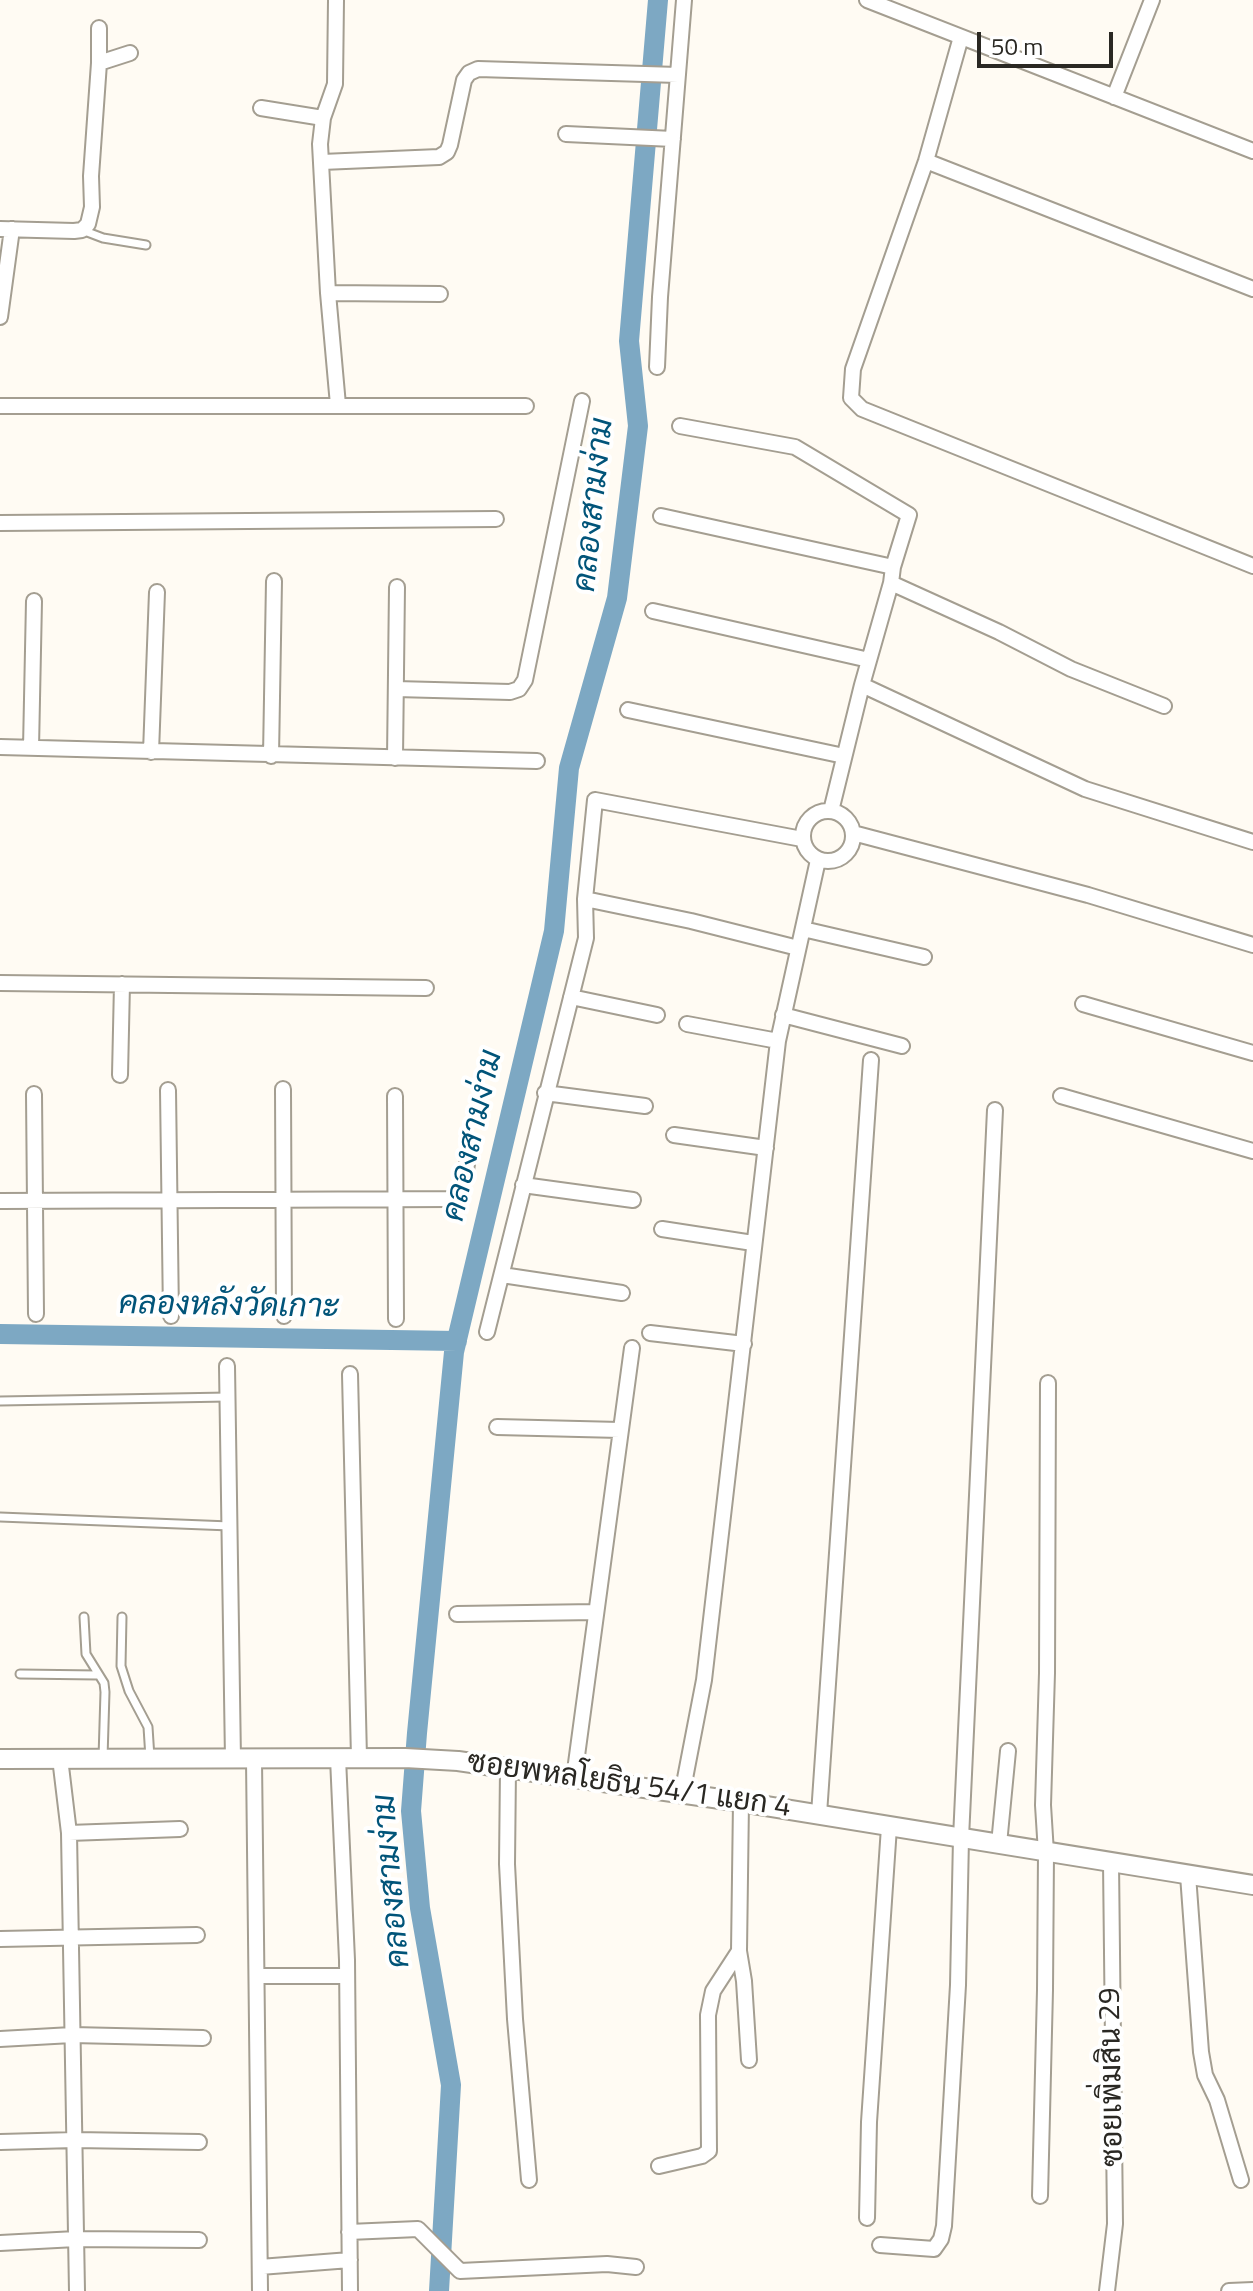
<!DOCTYPE html>
<meta charset="utf-8">
<style>
body{margin:0}
#map{position:relative;width:1253px;height:2291px;overflow:hidden;background:#fffbf3;font-family:"Titillium Web",sans-serif}
canvas{display:block}
.scale{position:absolute;left:977px;top:32px;width:136px;height:36px;box-sizing:border-box;border:4px solid #2a2823;border-top:0;padding-left:10px;font-size:24px;line-height:28px;white-space:nowrap;color:#2a2823;-webkit-text-stroke:6px #fff;paint-order:stroke}
</style>
<div id="map">
<canvas width="1253" height="2291"></canvas>
<div class="scale">50 m</div>
</div>
<script>
const c = document.querySelector('canvas').getContext('2d');
c.lineJoin = 'round';
function strokePath(path, color, width, dash) {
  c.strokeStyle = color;
  c.lineWidth = width;
  c.lineCap = dash ? 'butt' : 'round';
  c.setLineDash(dash || []);
  c.stroke(path);
}
function drawText(font, color, halo, rows, align = 'center') {
  c.font = font + ' "Titillium Web",Sarabun,sans-serif';
  c.lineWidth = 8;
  c.setLineDash([]);
  c.textBaseline = 'middle';
  c.strokeStyle = halo;
  c.fillStyle = color;
  for (const [text, x, y, turn = 0] of rows) {
    c.save();
    c.translate(x, y);
    c.rotate((+turn || 0) * Math.PI / 180);
    c.textAlign = isNaN(turn) ? turn : align;
    if (halo) c.strokeText(text, 0, 0);
    c.fillText(text, 0, 0);
    c.restore();
  }
}
strokePath(new Path2D(`
 M0,1334L457,1341
 M439,2291L451,2085L420,1908L411,1811L417,1733L454,1352L554,931L569,768L617,598L638,426L629,341L658,0`), '#7da8c3', 20);
const service = new Path2D(`
 M82,230L103,238L146,245
 M0,1401L228,1397
 M0,1517L230,1526
 M84,1617L86,1654L104,1683L105,1692L103,1758
 M122,1617L121,1666L129,1691L148,1727L150,1758
 M20,1674L97,1675`);
const minor = new Path2D(`
 M336,0L335,84L323,118L320,144L328,293L338,405
 M867,0L1253,151
 M99,28V63
 M961,37L926,161L853,369L851,398L862,409L1253,566
 M1114,97L1152,0
 M261,108L323,118
 M566,134L673,139
 M926,161L1253,289
 M322,162L439,157L447,152L450,145L464,80L469,73L478,69L678,75
 M0,229L74,231L82,230L88,224L92,207L91,176L99,63L130,53
 M328,293L440,294
 M0,317L12,229
 M657,367L660,297L684,0
 M0,406H526
 M680,426L795,447L909,515L893,567L891,583L862,685L831,811
 M661,516L893,567
 M0,523L496,519
 M891,583L999,632L1071,669L1164,706
 M653,611L869,660
 M862,685L1085,789L1253,842
 M396,689L510,692L519,689L525,680L582,401
 M628,710L844,756
 M0,747L537,761
 M31,748L34,601
 M151,752L157,592
 M271,756L274,581
 M395,758L397,587
 M803 836a25 25 0 1 1 50 0a25 25 0 1 1-50 0Z
 M853,833L1088,895L1253,945
 M585,899L595,800L802,839
 M803,929L924,957
 M0,983L426,988
 M571,997L657,1015
 M1083,1004L1253,1053
 M783,1015L902,1046
 M687,1024L778,1041
 M120,1075L122,984
 M283,1089L284,1316
 M168,1090L171,1316
 M545,1093L645,1106
 M34,1094L36,1314
 M395,1096L396,1319
 M1061,1096L1253,1151
 M674,1135L766,1148
 M523,1185L633,1200
 M0,1201L450,1199C466,1191 466,1167 469,1151
 M662,1229L753,1243
 M502,1275L622,1293
 M487,1332L586,938L585,899L691,921L798,948
 M650,1333L744,1344
 M227,1366L233,1760
 M350,1374L359,1758
 M497,1427L620,1430
 M457,1614L596,1612
 M60,1758L69,1833L77,2291
 M338,1758L347,1960L350,2291
 M254,1760L260,2291
 M508,1769L507,1864L515,2019L529,2180
 M574,1778L632,1348
 M682,1794L704,1680L778,1041L818,860
 M741,1802L739,1951L744,1981L749,2060
 M819,1814L871,1060
 M69,1833L180,1829
 M999,1844L1008,1751
 M1188,1875L1201,2052L1205,2075L1217,2100L1241,2180
 M0,1939L197,1935
 M257,1976H347
 M0,2039L72,2035L203,2038
 M0,2142L75,2140L199,2142
 M659,2166L702,2156L709,2151L708,2015L713,1991L739,1951
 M1040,2196L1045,1990L1046,1853L1043,1805L1047,1673L1048,1383
 M867,2218L869,2122L889,1827
 M349,2232L418,2229L460,2271L607,2264L636,2267
 M0,2243L76,2239L199,2240
 M880,2245L934,2249L941,2239L944,2226L958,1985L961,1838L995,1110
 M260,2267L350,2260
 M1107,2291L1115,2224L1111,1862
 M1229,2291L1253,2290`);
const tertiary = new Path2D(`
 M0,1759L405,1758L458,1761L741,1802L1253,1885`);
strokePath(service, '#a49e91', 11);
strokePath(minor, '#a49e91', 18);
strokePath(tertiary, '#a49e91', 22);
strokePath(service, '#fff', 7);
strokePath(minor, '#fff', 14);
strokePath(tertiary, '#fff', 18);
drawText('30px', '#2a2823', '#fff', [
 ["ซอยพหลโยธิน 54/1 แยก 4",629,1786,8],
 ["ซอยเพิ่มสิน 29",1113,2077,-91]
]);
drawText('italic 32px', '#015479', '#fff', [
 ["คลองสามง่าม",595,505,-84],
 ["คลองสามง่าม",474,1136,-77],
 ["คลองหลังวัดเกาะ",229,1307,1],
 ["คลองสามง่าม",393,1881,-95]
]);
</script>
